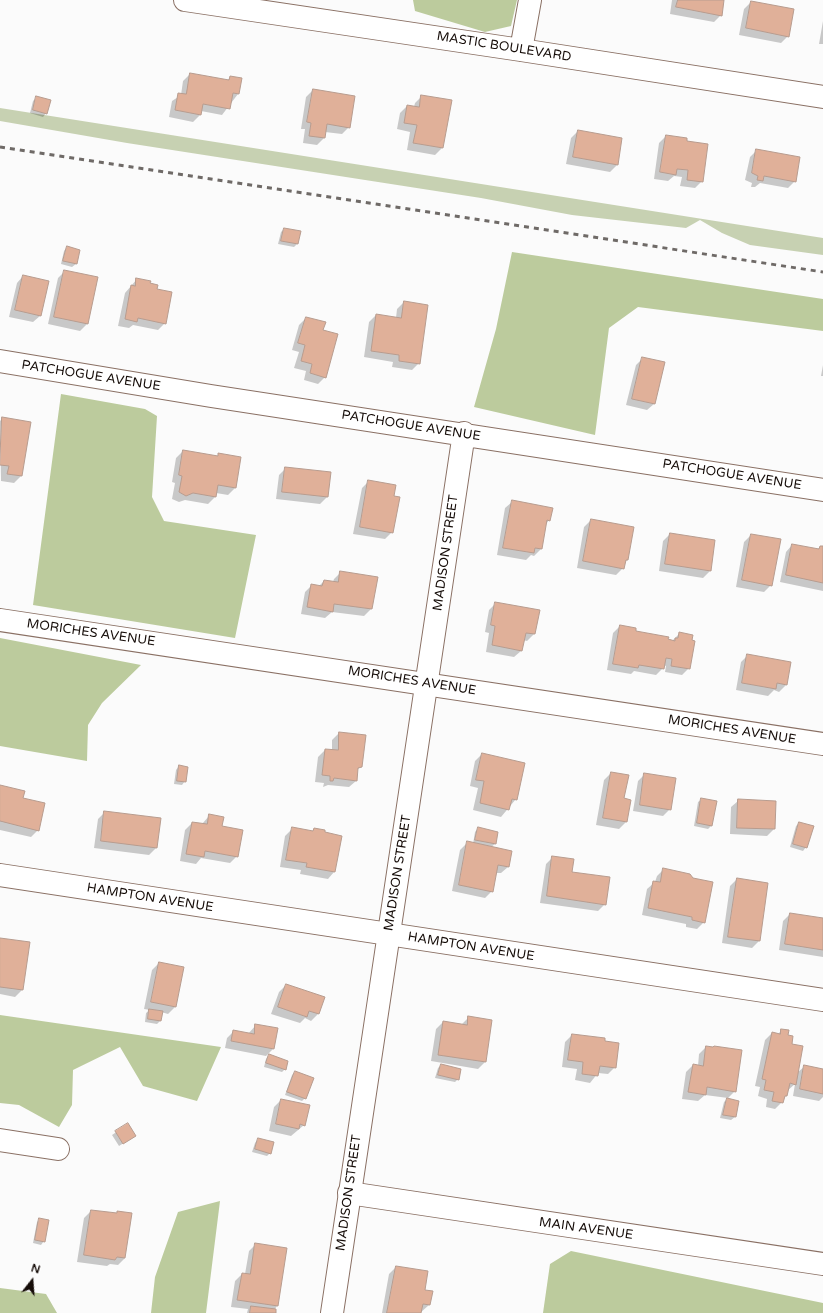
<!DOCTYPE html>
<style>
body{margin:0}
#map{position:relative;width:823px;height:1313px;overflow:hidden;background:#fbfbfb;font-family:"Varela Round",sans-serif}
canvas{display:block}
.north{position:absolute;left:12px;top:1261px;width:40px;height:40px;-webkit-text-stroke:3px #fff;paint-order:stroke;rotate:17deg;font-size:11px;font-weight:700;line-height:16px;text-align:center;color:#150c08}
.north::after{content:'';display:block;margin:auto;width:14px;height:18px;background:#150c08;clip-path:polygon(50% 0,100% 100%,50% 72%,0 100%)}
</style>
<div id="map">
<canvas width="823" height="1313"></canvas>
<div class="north">N</div>
</div>
<script>
const c = document.querySelector('canvas').getContext('2d');
c.lineJoin = 'round';
function fill(path, color) {
  c.fillStyle = color;
  c.fill(path, 'evenodd');
}
function strokePath(path, color, width, dash) {
  c.strokeStyle = color;
  c.lineWidth = width;
  c.lineCap = dash ? 'butt' : 'round';
  c.setLineDash(dash || []);
  c.stroke(path);
}
function drawText(font, color, halo, rows, align = 'center') {
  c.font = font + ' "Varela Round",sans-serif';
  c.lineWidth = 3;
  c.setLineDash([]);
  c.textBaseline = 'middle';
  c.strokeStyle = halo;
  c.fillStyle = color;
  for (const [text, x, y, turn = 0] of rows) {
    c.save();
    c.translate(x, y);
    c.rotate((+turn || 0) * Math.PI / 180);
    c.textAlign = isNaN(turn) ? turn : align;
    if (halo) c.strokeText(text, 0, 0);
    c.fillText(text, 0, 0);
    c.restore();
  }
}
fill(new Path2D(`
 M0,108L823,238V255L750,245L722,233L700,220L686,228L572,215L481,198L127,143L0,121Z`), '#c7d1b2');
fill(new Path2D(`
 M413,0H517L511,26L485,32L415,11Z
 M512,252L823,299V331L638,307L609,328L595,435L474,407L496,329Z
 M61,394L145,409L157,416L152,497L164,521L256,535L235,638L33,605Z
 M0,638L141,665L102,703L88,725L87,761L0,746Z
 M0,1015L221,1047L197,1101L143,1086L120,1047L73,1070L72,1105L59,1127L19,1105L0,1103Z
 M220,1201L206,1313H151L155,1277L178,1212Z
 M571,1251L823,1303V1313H543L550,1264Z
 M0,1288L46,1294L57,1313H0Z`), '#bccb9d');
fill(new Path2D(`
 M672,0H723L721,15L714,22L670,14Z
 M751,2L788,36L781,43L739,35L744,9Z
 M823,21V44H819Z
 M190,74L227,81L231,77L238,94L222,115L201,111L200,115L193,122L169,117L172,101L181,95L183,81Z
 M313,90L349,127L342,134L325,132L324,138L317,145L303,143L305,129H301L306,97Z
 M422,96L442,148L435,155L407,150L410,132L397,129L400,113L407,106L414,107L415,103Z
 M37,97L46,113L43,117L30,113L33,101Z
 M578,131L617,165L610,172L566,164L571,138Z
 M666,136L702,181L695,188L680,186L682,177L674,176L668,181L654,179L659,143Z
 M757,150L795,181L788,188L760,183L755,187H751L752,183L745,180L750,157Z
 M284,229L297,244L294,247L278,244L281,232Z
 M67,247L79,250L76,264L72,267L61,264L64,251Z
 M65,271L96,278L87,324L80,331L48,324L58,278Z
 M23,276L40,316L33,322L9,317L17,283Z
 M137,279L149,284L156,290L165,323L158,330L133,325L129,328L118,326L125,293Z
 M404,302L419,363L412,370L392,367L393,362L364,357L369,322L376,315L396,318L397,309Z
 M306,318L322,330L325,377L318,384L304,380L306,371L294,368L299,352L292,350L299,325Z
 M643,358L654,404L647,410L626,405L636,365Z
 M823,365V376H821Z
 M2,419L30,423L21,476L14,483L1,481L0,421Z
 M183,451L216,457L219,455L240,458L235,488L228,495L216,493L215,497L208,504L185,500L179,502L172,499L175,483L172,482L176,458Z
 M286,468L330,473L327,497L320,504L276,499L279,475Z
 M369,481L393,497L392,532L385,539L353,534L362,488Z
 M512,502L549,520L546,524L541,549L534,556L531,555L526,560L497,555L505,508Z
 M591,520L627,560L624,563L623,568L616,575L577,568L584,527Z
 M670,534L710,571L703,578L659,571L663,541Z
 M751,535L771,585L764,592L736,587L744,542Z
 M792,545L817,550L820,547H823V591L780,582L786,552Z
 M341,572L371,609L364,616L332,612L325,618L301,614L305,592L312,585L319,586L324,581L333,582L334,579Z
 M496,603L538,611L534,634L527,641L523,640L521,651L514,657L486,652L489,633L485,632L489,610Z
 M620,626L634,632L672,641L680,633L689,668L682,675L665,672L666,666L663,665V668L656,675L634,671L631,674L607,670L613,633Z
 M748,655L786,685L779,692L774,690L768,696L736,690L741,662Z
 M339,733L364,736L361,766L357,770L356,781L349,787L328,785L323,787L324,783L315,782L318,757L325,750H332V740Z
 M482,754L516,799L501,817L473,810L478,788L470,786L475,761Z
 M179,766L185,781L182,785L174,784L176,770Z
 M611,773L623,799L629,800L626,822L619,829L596,825L604,780Z
 M645,774L670,809L663,816L633,811L638,781Z
 M0,786L22,798L38,830L31,837L0,830Z
 M702,799L711,826L708,829L694,826L698,802Z
 M738,801L774,829L767,836L730,834L731,807Z
 M105,812L156,848L149,855L94,848L98,819Z
 M209,816L221,827L237,856L230,863L201,858L196,864L180,861L185,830L192,823L202,824Z
 M799,823L806,847L803,851L790,847L796,826Z
 M478,828L497,832L495,844L491,847L508,867L501,873H496L492,891L485,898L452,891L460,850L467,843L473,844L475,832Z
 M292,829L312,832L314,830L334,872L328,879L300,874L301,870L280,867L285,836Z
 M553,857L605,904L598,911L540,903L546,864Z
 M664,869L704,922L697,929L686,927V924L642,915L647,889L655,882L657,876Z
 M737,879L767,884L759,941L752,948L722,943L730,886Z
 M790,914L823,919V957L779,950L783,921Z
 M0,940L22,990L15,997L0,994Z
 M159,963L175,1007L168,1014L161,1012L160,1021L157,1024L145,1022L146,1013L150,1010L144,1009L152,970Z
 M286,985L324,998L318,1014L311,1021L305,1018L300,1023L271,1014L279,992Z
 M469,1017L485,1062L478,1069L431,1061L436,1029L443,1022L462,1024Z
 M256,1025L273,1049L266,1056L225,1048L227,1038L234,1031L248,1034Z
 M782,1030L791,1044L797,1073L805,1066L823,1070V1097L819,1101L793,1096L795,1084L787,1091L782,1102L775,1109L766,1107L767,1099L758,1096L760,1087L755,1086L765,1040L772,1033L778,1034Z
 M572,1035L615,1067L608,1074L598,1073L590,1083L575,1080L577,1069L562,1067L565,1042Z
 M706,1047L735,1091L728,1098L705,1095L698,1101L682,1099L686,1072L693,1065L698,1066L699,1054Z
 M269,1055L285,1069L282,1072L264,1067L266,1059Z
 M441,1065L458,1079L455,1082L435,1078L438,1068Z
 M295,1072L305,1098L302,1101L285,1095L292,1075Z
 M727,1099L735,1117L731,1120L720,1118L724,1102Z
 M281,1100L304,1125L291,1136L269,1131L274,1107Z
 M128,1124L135,1136L119,1146L112,1135Z
 M258,1139L270,1153L267,1156L252,1152L255,1143Z
 M91,1211L115,1214L118,1212L125,1258L118,1265L110,1264L107,1266L77,1262L84,1218Z
 M40,1219L44,1241L41,1245L33,1243L37,1222Z
 M256,1244L277,1306L274,1310L275,1313H247L248,1309L231,1307L235,1281L242,1274H245L249,1251Z
 M396,1267L424,1291L429,1305L420,1313H382L389,1274Z`), '#0003');
const building = new Path2D(`
 M678,0H724L722,16L676,7Z
 M751,1L794,9L789,37L746,28Z
 M190,73L229,80L230,76L242,78L239,94L233,93L230,109L203,104L201,115L175,110L178,93L186,94Z
 M313,89L355,96L350,128L327,124L325,138L309,136L311,123L307,122Z
 M421,95L452,100L443,148L413,143L417,125L404,123L407,105L419,107Z
 M36,96L51,100L47,114L33,110Z
 M578,130L622,138L618,165L573,157Z
 M666,135L687,138V141L708,144L703,182L687,180L688,170L677,169L676,175L660,172Z
 M756,149L800,157L796,182L764,176L763,181L757,180L758,176L752,173Z
 M284,228L301,231L298,244L281,241Z
 M67,246L80,250L77,264L63,261Z
 M64,270L98,277L88,324L54,317Z
 M23,275L49,281L41,316L15,310Z
 M136,278L151,281L150,283L158,285L157,289L172,292L166,324L138,318L137,322L125,319L131,285L135,286Z
 M404,301L428,305L420,364L399,361V355L371,351L376,314L401,318Z
 M306,317L326,322L323,330L338,334L326,378L310,373L312,364L301,361L305,345L298,343Z
 M642,357L665,362L655,404L632,399Z
 M2,417L31,422L22,476L7,474L9,466L0,465Z
 M183,450L218,456V453L241,457L236,488L218,485L216,497L193,493L186,496L179,492L182,476L179,475Z
 M285,467L331,472L328,497L282,492Z
 M368,480L396,485L394,496L400,497L393,533L360,527Z
 M512,500L553,508L550,521L547,520L542,549L535,548L534,553L503,548Z
 M591,519L634,527L628,560H626L624,569L583,561Z
 M670,533L715,540L711,571L665,564Z
 M751,534L781,539L772,586L742,580Z
 M792,544L819,549L820,546H823V583L786,575Z
 M340,571L378,577L372,609L334,604L333,612L307,607L311,584L322,586L324,580L338,582Z
 M495,602L540,610L535,634L526,633L522,651L492,645L495,626L491,625Z
 M620,625L636,628V631L669,637L668,639L675,641V638H678L679,632L693,635L692,640L695,641L690,669L671,666L672,659L666,658L664,669L639,665L638,668L613,664Z
 M747,654L791,662L787,685L777,683L776,689L742,683Z
 M339,732L366,735L362,767L358,768L357,781L334,778L333,781H330V776L322,775L325,749L338,750Z
 M482,753L525,763L517,800L512,799L509,810L480,803L484,781L476,780Z
 M179,765L188,767L186,782L177,781Z
 M611,772L629,775L624,798L631,800L627,822L603,818Z
 M644,773L676,778L671,810L640,805Z
 M0,785L25,791L23,798L45,803L39,831L0,821Z
 M701,798L717,801L712,826L697,823Z
 M738,799L776,801L775,829L737,828Z
 M104,811L161,818L157,848L101,841Z
 M209,814L224,817L222,826L243,830L238,857L205,851L204,857L186,854L192,822L207,824Z
 M799,822L814,826L807,848L793,844Z
 M292,827L313,831L314,828L325,830V832L342,836L335,872L306,867L307,863L286,860Z
 M478,827L498,832L496,844L475,840Z
 M467,841L512,851L509,867L498,865L493,892L459,885Z
 M552,856L574,859L572,872L610,877L606,905L547,896Z
 M663,868L690,874L693,878L713,882L705,923L692,920V917L648,908L653,881L660,882Z
 M737,878L768,883L760,941L728,937Z
 M790,913L823,918V950L785,944Z
 M0,938L30,942L23,990L0,987Z
 M159,962L184,967L176,1007L151,1002Z
 M286,984L325,997L319,1014L309,1011L307,1017L278,1007Z
 M149,1009L163,1011L161,1021L148,1019Z
 M468,1016L492,1020L486,1062L438,1055L443,1021L467,1025Z
 M255,1024L278,1028L274,1049L231,1041L233,1030L254,1034Z
 M781,1029L789,1030L788,1035L793,1036L792,1044L803,1046L796,1085L790,1083L787,1096H785L783,1103L772,1101L774,1092L764,1090L766,1080L762,1079L772,1032L780,1034Z
 M572,1034L605,1038V1041L619,1043L616,1068L600,1066L598,1076L582,1074L583,1062L568,1060Z
 M706,1046L713,1047L714,1046L742,1050L736,1092L707,1087L706,1095L688,1092L693,1064L703,1066Z
 M269,1054L288,1061L286,1070L266,1063Z
 M441,1064L461,1069L459,1080L438,1075Z
 M804,1065L823,1069V1094L800,1089Z
 M295,1071L314,1078L306,1099L287,1092Z
 M727,1098L739,1101L736,1117L723,1115Z
 M281,1099L310,1105L305,1126L300,1124L299,1129L276,1124Z
 M128,1123L136,1136L123,1144L115,1131Z
 M258,1138L274,1142L271,1154L255,1149Z
 M91,1210L117,1213V1211L132,1213L125,1258L117,1257L115,1260L84,1255Z
 M39,1218L49,1220L45,1242L35,1240Z
 M255,1243L287,1248L278,1306L237,1300L242,1273L250,1274Z
 M396,1266L428,1271L425,1290L433,1291L430,1305L423,1304L421,1313H387Z
 M251,1306L276,1309V1313H250Z`);
fill(building, '#e0b099');
strokePath(building, '#b79c8f', 1);
const street = new Path2D(`
 M185,0L521,50L823,97
 M521,50L530,0
 M0,620L823,744
 M0,875L823,1000
 M0,1140L58,1149
 M349,1193L823,1264`);
const secondary = new Path2D(`
 M0,361L211,396L823,490
 M332,1313L464,433`);
strokePath(street, '#8a7064', 24);
strokePath(secondary, '#8a7064', 24);
strokePath(street, '#fff', 22);
strokePath(secondary, '#fff', 22);
strokePath(new Path2D(`
 M0,147L823,272`), '#6f6a67', 3, [5, 5]);
drawText('13px', '#150c08', '#fff', [
 ["MASTIC BOULEVARD",504,47,9],
 ["PATCHOGUE AVENUE",91,376,9],
 ["PATCHOGUE AVENUE",411,426,9],
 ["PATCHOGUE AVENUE",732,475,9],
 ["MADISON STREET",446,553,-82],
 ["MORICHES AVENUE",91,633,8],
 ["MORICHES AVENUE",412,681,9],
 ["MORICHES AVENUE",732,730,9],
 ["MADISON STREET",398,873,-81],
 ["HAMPTON AVENUE",150,898,9],
 ["HAMPTON AVENUE",471,947,9],
 ["MADISON STREET",349,1193,-82],
 ["MAIN AVENUE",586,1229,8]
]);
</script>
